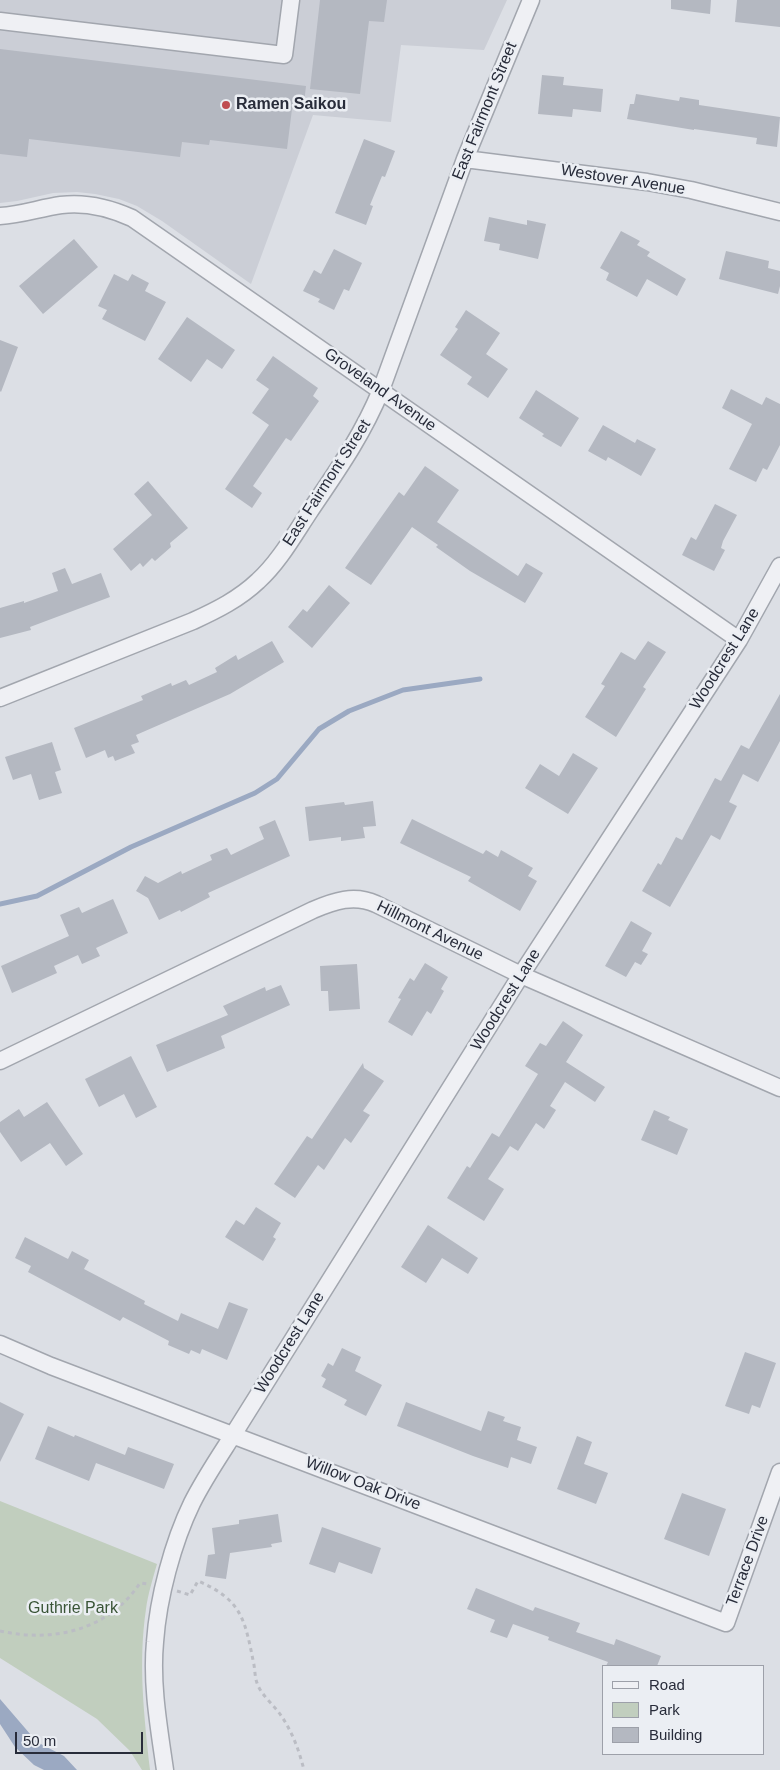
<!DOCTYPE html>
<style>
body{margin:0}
#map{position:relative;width:780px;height:1770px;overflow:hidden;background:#dcdfe5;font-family:Arial,sans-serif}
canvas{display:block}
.legend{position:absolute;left:602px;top:1665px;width:162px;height:90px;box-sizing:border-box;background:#ebeef3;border:1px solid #9da0a9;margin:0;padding:6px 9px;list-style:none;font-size:15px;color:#282c3a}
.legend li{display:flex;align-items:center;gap:10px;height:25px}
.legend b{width:25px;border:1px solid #9da0a9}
.scale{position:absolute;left:15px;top:1732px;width:128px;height:22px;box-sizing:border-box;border:2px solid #282c3a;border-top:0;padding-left:6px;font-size:15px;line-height:18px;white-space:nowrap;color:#282c3a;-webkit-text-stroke:4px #ebeef3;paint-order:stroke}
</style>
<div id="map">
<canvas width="780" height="1770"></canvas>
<ul class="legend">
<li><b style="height:6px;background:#eff0f4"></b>Road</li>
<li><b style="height:14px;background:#c1cebe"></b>Park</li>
<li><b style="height:14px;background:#b4b8c1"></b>Building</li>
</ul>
<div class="scale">50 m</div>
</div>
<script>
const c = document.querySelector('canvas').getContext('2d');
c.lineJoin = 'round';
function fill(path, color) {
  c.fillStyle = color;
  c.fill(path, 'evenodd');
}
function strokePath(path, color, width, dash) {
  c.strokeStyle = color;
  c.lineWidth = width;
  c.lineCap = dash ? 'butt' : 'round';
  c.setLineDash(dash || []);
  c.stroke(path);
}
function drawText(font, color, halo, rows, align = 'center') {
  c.font = font + ' Arial,sans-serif';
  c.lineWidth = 5;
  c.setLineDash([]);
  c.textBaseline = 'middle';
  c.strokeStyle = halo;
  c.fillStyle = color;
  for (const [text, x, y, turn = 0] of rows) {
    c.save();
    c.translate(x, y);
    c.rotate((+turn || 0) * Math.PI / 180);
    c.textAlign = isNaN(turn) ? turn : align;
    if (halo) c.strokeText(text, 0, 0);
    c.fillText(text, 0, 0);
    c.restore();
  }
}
fill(new Path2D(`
 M0,0H507L484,50L401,45L391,122L313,115L251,284L162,221L137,206L119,199L95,194L77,192L53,193L17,201L0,203Z`), '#cbced6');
fill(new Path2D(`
 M0,1501L157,1564C153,1578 148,1594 146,1609C138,1663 144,1716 150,1770H142L130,1751L97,1719L0,1658Z`), '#c1cebe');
fill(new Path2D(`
 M0,1699L37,1742L64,1756L77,1770H44L34,1765L15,1747L0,1724Z`), '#9ba9c2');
strokePath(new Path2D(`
 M0,904L37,896L131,847L255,793L277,779L319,729L349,711L403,690L480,679`), '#9ba9c2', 5);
fill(new Path2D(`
 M320,0H387L384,22L369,21L360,94L310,89Z
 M671,0H711L710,14L671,9Z
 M737,0H780V27L735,22Z
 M0,49L306,86L303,111L292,109L287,149L210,140L209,145L182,142L180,157L29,139L27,157L0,154Z
 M542,75L564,77L563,85L603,89L601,112L573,109L572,117L538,114Z
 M636,94L679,101L680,97L699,100V105L780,117L777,147L756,144L757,138L694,129V130L627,119L630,104H634Z
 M364,139L395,151L385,177L382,176L370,205L373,206L366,225L335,213Z
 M489,217L527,225V220L546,224L538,259L499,250L500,244L484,241Z
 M621,231L640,241L637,245L650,252L647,256L686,279L677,296L647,279L637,297L606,280L609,273L600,268Z
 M74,239L98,267L43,314L19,286Z
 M334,249L362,263L349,291L344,289L334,310L318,302L320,299L303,291L314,270L321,274Z
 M726,251L769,261L768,268L780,271V286L778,294L719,279Z
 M114,274L128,281L132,274L149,283L145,291L166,302L145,341L102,319L107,310L98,306Z
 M466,310L500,333L486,354L508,369L488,398L467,384L472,377L440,355L458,329L455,327Z
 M187,317L235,350L222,369L207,359L191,382L158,359Z
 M0,340L18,347L1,392L0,391Z
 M273,356L318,388L313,396L319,401L291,441L286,438L253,486L262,493L252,508L225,489L269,425L252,413L269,389L256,380Z
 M731,389L762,405L766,397L780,404V445L767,470L763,468L756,482L729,469L752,424L722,408Z
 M536,390L579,418L561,447L542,436L544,434L519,418Z
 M603,425L635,443L637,439L656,449L641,476L608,457L606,461L588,451Z
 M425,466L459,490L437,522L518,576L526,563L543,573L525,603L470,571L436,547L438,545L412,527L371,585L345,568L399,492L404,496Z
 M148,481L188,528L170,543L171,547L155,561L152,558L143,567L140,563L131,571L113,549L152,515L134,494Z
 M715,504L737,515L723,541L721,548L725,550L714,571L682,555L691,537L696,540Z
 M65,568L72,584L101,573L110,597L30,627L31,630L0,638V608L24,601V603L58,591L52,573Z
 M329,585L350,603L312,648L288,627L303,609L307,612Z
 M272,641L284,662L230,694L136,735L139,742L131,745L135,753L115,761L113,756L108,758L105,750L86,758L74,728L143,700L141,696L171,683L172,686L186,680L189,685L217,672L215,668L236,655L238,660Z
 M648,641L666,652L643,687L646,689L616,737L585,717L605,686L601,684L621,652L635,660Z
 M780,694V741L758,782L743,774L729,802L737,806L720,840L711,835L670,907L642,891L658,863L661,865L676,837L682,840L715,778L721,781L741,745L749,749Z
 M52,742L61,770L55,772L62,793L39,800L31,774L13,780L5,757Z
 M573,753L598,768L568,814L525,788L540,764L559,776Z
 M373,801L376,826L363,827L365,838L341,841V837L309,841L305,807L344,802L345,805Z
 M412,819L483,854L486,850L498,857L501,850L533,868L528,876L537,881L520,911L468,881L471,877L400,843Z
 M275,820L290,856L208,893L210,897L181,912L180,910L159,920L148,898L136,891L145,876L158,883L181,871L182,874L212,860L210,855L227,848L231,855L264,839L259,827Z
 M113,899L128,933L96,948L100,956L82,964L78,955L54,966L57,973L12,993L1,966L69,936L60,915L79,907L82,913Z
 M631,921L652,933L642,951L648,954L641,965L635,962L626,977L605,966Z
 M425,963L448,977L441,989L444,991L431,1014L427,1011L412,1036L388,1022L401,999L398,998L410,978L414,981Z
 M357,964L360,1009L329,1011L328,991H321L320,966Z
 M281,985L290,1005L221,1036L225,1048L167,1072L156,1045L228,1015L223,1006L265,987L266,991Z
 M563,1021L583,1035L566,1062L605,1087L595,1102L565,1082L550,1106L556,1110L544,1129L536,1123L518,1151L510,1146L488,1179L504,1189L484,1221L447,1198L467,1166L470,1168L492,1133L499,1137L538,1074L525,1066L540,1043L546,1046Z
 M131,1056L157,1107L136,1118L124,1094L99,1107L85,1079Z
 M363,1063L364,1068L384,1081L363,1111L370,1115L351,1143L345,1138L324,1170L318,1165L295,1198L274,1184L307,1136L312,1139Z
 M47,1102L83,1154L66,1166L50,1143L21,1162L0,1132V1122L19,1109L24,1117Z
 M654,1110L670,1117L668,1120L688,1129L677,1155L641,1140Z
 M256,1207L281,1223L273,1237L276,1239L263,1261L225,1237L236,1220L244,1225Z
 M428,1225L478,1258L468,1274L442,1258L426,1283L401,1267Z
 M25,1237L68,1259L72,1251L89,1260L84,1269L145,1301L144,1304L178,1321L181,1313L218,1329L229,1302L248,1309L227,1360L202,1349L200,1354L191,1350L189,1354L168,1345L169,1341L123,1317L120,1321L28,1272L31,1266L15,1258Z
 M342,1348L361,1357L355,1371L382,1385L366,1416L344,1405L347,1400L322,1387L326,1379L321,1376L328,1363L333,1366Z
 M745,1352L776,1363L760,1408L752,1405L749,1414L725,1406Z
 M0,1402L24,1414L0,1462Z
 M406,1402L481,1431L488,1411L505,1417L503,1421L521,1427L517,1440L537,1447L531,1464L511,1457L508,1468L473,1456L397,1426Z
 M48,1426L74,1437L75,1435L125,1455L128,1447L174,1464L164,1489L96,1463L89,1481L35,1459Z
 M577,1436L592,1442L584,1464L608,1473L596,1504L557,1489Z
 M682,1493L726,1509L709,1556L664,1539Z
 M278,1514L282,1542L271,1544L272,1547L230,1553L226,1579L205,1576L208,1555L215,1554L212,1528L239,1524V1520Z
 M322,1527L381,1548L372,1574L339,1562L335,1573L309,1564Z
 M476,1588L533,1611L535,1607L580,1623L576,1632L614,1645L616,1639L661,1656L657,1666H606L608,1662L548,1640L549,1637L513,1624L507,1638L490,1632L495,1620L467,1609Z`), '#b4b8c1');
const minor = new Path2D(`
 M0,21L284,55L291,0
 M465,159L647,182L691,190L780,212
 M0,216C21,215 40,208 61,205C85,202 110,208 132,218L739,640
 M0,698L193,621C217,610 239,599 258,581C279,562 294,535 310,511C337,471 362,436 381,390L465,159L531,0
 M0,1061L313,910C334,901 354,894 376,904L521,975L780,1088
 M0,1344L51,1366L726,1623L780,1472
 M165,1770C159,1728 151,1684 155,1642C158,1598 173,1542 192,1503C204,1479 219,1457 233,1435L521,975L739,640L780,566`);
strokePath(minor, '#a2a6ae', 19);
strokePath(new Path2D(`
 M177,1591L190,1595L198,1581C243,1600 245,1621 254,1665C255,1671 255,1678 257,1683C261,1695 273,1704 280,1714C292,1731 299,1750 304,1770
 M0,1631C53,1643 109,1630 140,1583L149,1584`), '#bbbdc4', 3, [4, 4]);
strokePath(minor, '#eff0f4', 16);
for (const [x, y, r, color] of [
 [226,105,5,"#bf4c51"]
]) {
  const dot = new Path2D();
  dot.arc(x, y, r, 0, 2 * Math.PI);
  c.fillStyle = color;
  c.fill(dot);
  strokePath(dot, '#ebeef3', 2);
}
drawText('bold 16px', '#282c3a', '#ebeef3', [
 ["Ramen Saikou",236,105]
], 'left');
drawText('16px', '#282c3a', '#ebeef3', [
 ["East Fairmont Street",485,111,-68],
 ["Westover Avenue",623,180,9],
 ["Groveland Avenue",380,390,35],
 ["East Fairmont Street",327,483,-57],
 ["Woodcrest Lane",725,659,-58],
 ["Hillmont Avenue",430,931,26],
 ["Woodcrest Lane",506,1000,-58],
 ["Woodcrest Lane",290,1343,-58],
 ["Willow Oak Drive",363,1484,21],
 ["Terrace Drive",748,1561,-70]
]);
drawText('16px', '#395436', '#ebeef3', [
 ["Guthrie Park",73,1609]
]);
</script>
